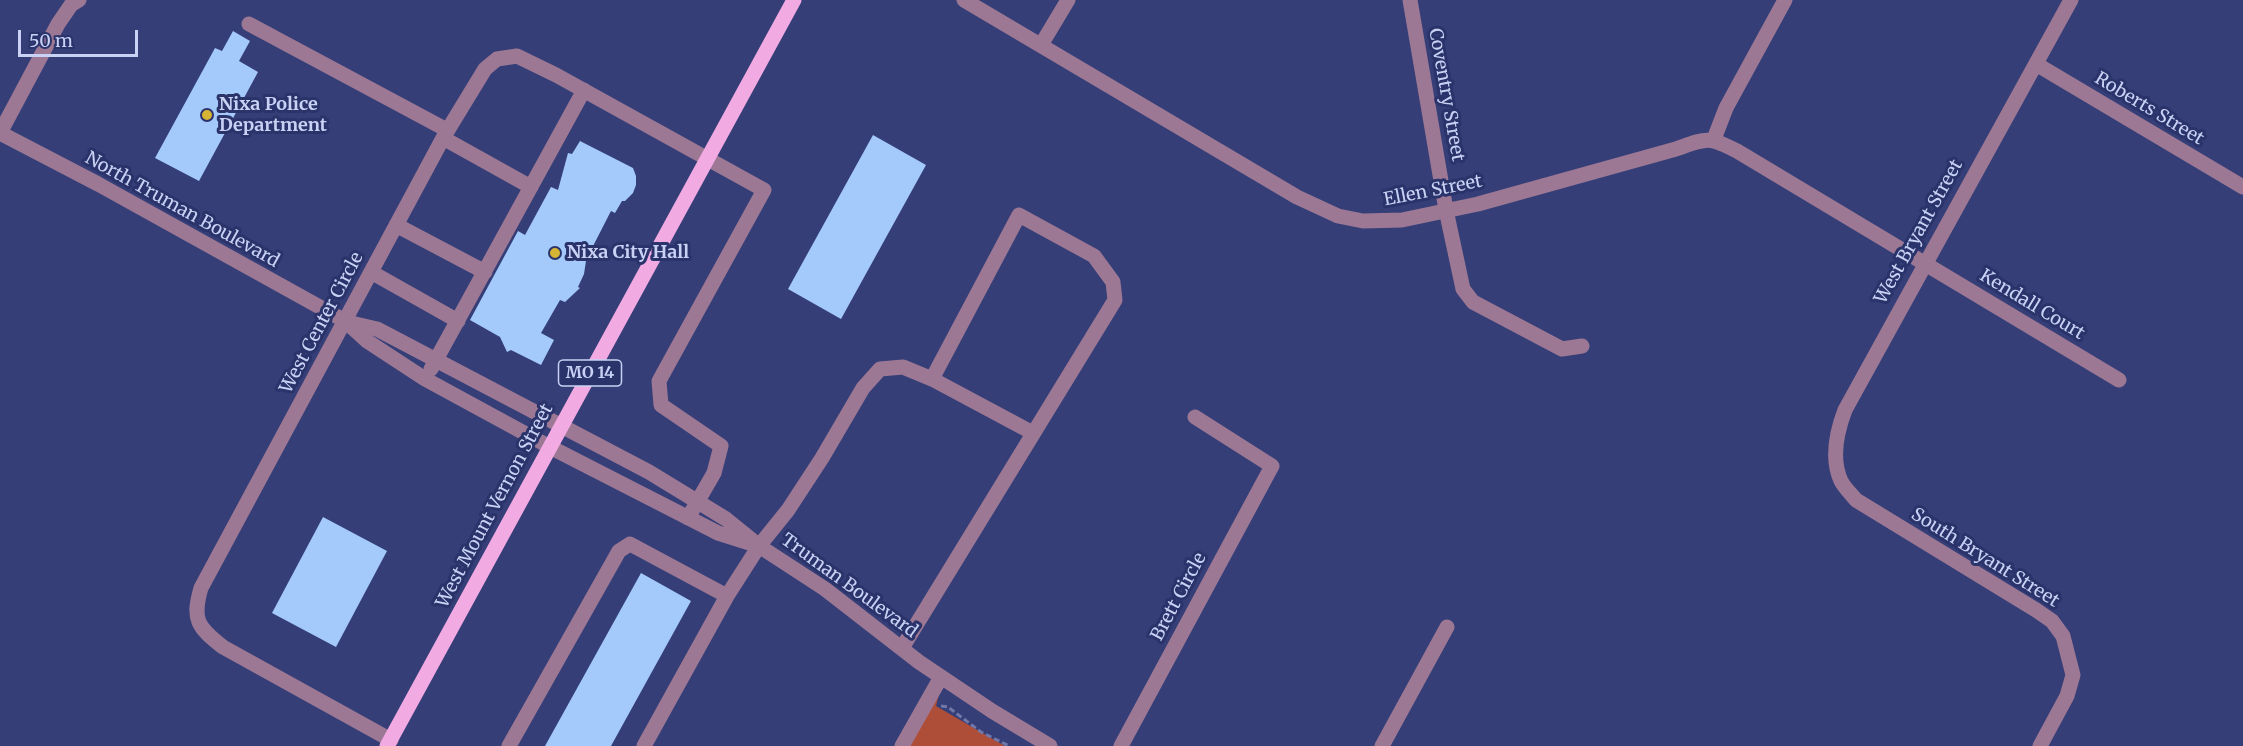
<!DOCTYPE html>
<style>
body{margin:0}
#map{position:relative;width:2243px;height:746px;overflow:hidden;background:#353e77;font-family:Merriweather,serif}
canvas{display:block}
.scale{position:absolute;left:18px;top:30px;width:120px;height:27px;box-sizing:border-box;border:3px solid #c9d2f4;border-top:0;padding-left:8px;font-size:18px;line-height:21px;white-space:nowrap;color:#c9d2f4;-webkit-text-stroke:4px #2b336b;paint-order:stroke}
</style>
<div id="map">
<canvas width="2243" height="746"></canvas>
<div class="scale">50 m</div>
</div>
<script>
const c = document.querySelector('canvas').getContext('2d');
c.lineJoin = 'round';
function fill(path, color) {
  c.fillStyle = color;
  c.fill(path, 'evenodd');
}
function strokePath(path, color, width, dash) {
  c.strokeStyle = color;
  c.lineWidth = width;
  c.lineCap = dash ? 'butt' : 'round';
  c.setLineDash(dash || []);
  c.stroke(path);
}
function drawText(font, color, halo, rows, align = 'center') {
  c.font = font + ' Merriweather,serif';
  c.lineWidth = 6;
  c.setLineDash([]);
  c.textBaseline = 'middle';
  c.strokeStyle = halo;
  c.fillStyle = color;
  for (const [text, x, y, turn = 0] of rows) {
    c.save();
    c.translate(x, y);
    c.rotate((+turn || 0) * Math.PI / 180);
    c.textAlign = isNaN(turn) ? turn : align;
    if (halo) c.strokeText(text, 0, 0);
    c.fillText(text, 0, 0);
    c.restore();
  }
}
fill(new Path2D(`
 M940,690L936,706L1005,746H910Z`), '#af4e38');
fill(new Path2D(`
 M233,31L250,41L239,61L258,72L199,181L155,158L215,48L222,51Z
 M873,135L926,165L841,319L788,289Z
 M580,141L633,168L636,176V185L633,193L625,201H622L615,213L611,211L591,250L594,254L586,261L584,274L578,287L580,288L565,302L560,300L541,333L554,340L541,365L511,350L507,352L500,337L470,320L518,231L525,235L551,187L558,190L568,153L572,154Z
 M323,517L387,551L336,647L272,613Z
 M641,573L691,601L611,746H545Z`), '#a3cafa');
strokePath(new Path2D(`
 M941,706L948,707L981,732L1009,746`), '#6f78a8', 3, [6, 3]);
strokePath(new Path2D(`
 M964,0L1297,197L1338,216L1363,221L1402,220L1478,204L1676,149C1707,138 1708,136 1737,151L2119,380
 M1410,0L1446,210L1463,289L1473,302L1562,349L1582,346
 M249,24L447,130
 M1041,45L1068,0
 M2036,64L2243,187
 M0,133L98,184L345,321L367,341L425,379L550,447L718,533L759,546L825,589L919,662L992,711L1050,746
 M0,133L58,24L71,5L79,0
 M443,138L531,187
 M1714,139L1726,108L1785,0
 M396,225L485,272
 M371,272L458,321
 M347,322L377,329L649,472L726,519L752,540
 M431,369L584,90
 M902,648L1115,300L1113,282L1094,256L1019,215L932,379
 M391,740L223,647C197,627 192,619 201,588L443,138L485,69L497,59L517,56L556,75L764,190L659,381L661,405L721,446L714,473L688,518
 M509,746L619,551L630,544L727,596
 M644,746L727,596L759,546L788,510L822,458L863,388L880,369L903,367L932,379L1033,433
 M902,746L941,677
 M1121,746L1272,466L1195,417
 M1382,746L1447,627
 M2040,746L2067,696L2073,675L2063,636L2052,621L2036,610L1856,500C1851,494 1844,487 1841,481C1831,459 1837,431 1845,410L2071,0`), '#9c7894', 15);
strokePath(new Path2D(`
 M387,746L794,0`), '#f2aae3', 15);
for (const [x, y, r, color] of [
 [207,115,6,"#d6b534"],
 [555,253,6,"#d6b534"]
]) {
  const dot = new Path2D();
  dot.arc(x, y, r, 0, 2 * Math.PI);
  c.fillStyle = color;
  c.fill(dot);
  strokePath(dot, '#2b336b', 2);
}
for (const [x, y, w] of [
 [590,373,63]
]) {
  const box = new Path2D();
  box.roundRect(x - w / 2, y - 13, w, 26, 4.5);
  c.fillStyle = '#2b336b';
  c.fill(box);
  strokePath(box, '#c9d2f4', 1.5);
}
drawText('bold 16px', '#c9d2f4', null, [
 ["MO 14",590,373]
]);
drawText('18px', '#c9d2f4', '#2b336b', [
 ["Coventry Street",1446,95,80],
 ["Roberts Street",2149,109,31],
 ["Ellen Street",1433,191,-11],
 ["North Truman Boulevard",182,210,29],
 ["West Bryant Street",1919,232,-61],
 ["Kendall Court",2032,305,31],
 ["West Center Circle",322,323,-62],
 ["West Mount Vernon Street",495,506,-62],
 ["South Bryant Street",1985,558,32],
 ["Truman Boulevard",849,586,36],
 ["Brett Circle",1179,597,-62]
]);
drawText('bold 18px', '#c9d2f4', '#2b336b', [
 ["Nixa Police",219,105],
 ["Department",219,126],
 ["Nixa City Hall",567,253]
], 'left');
</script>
